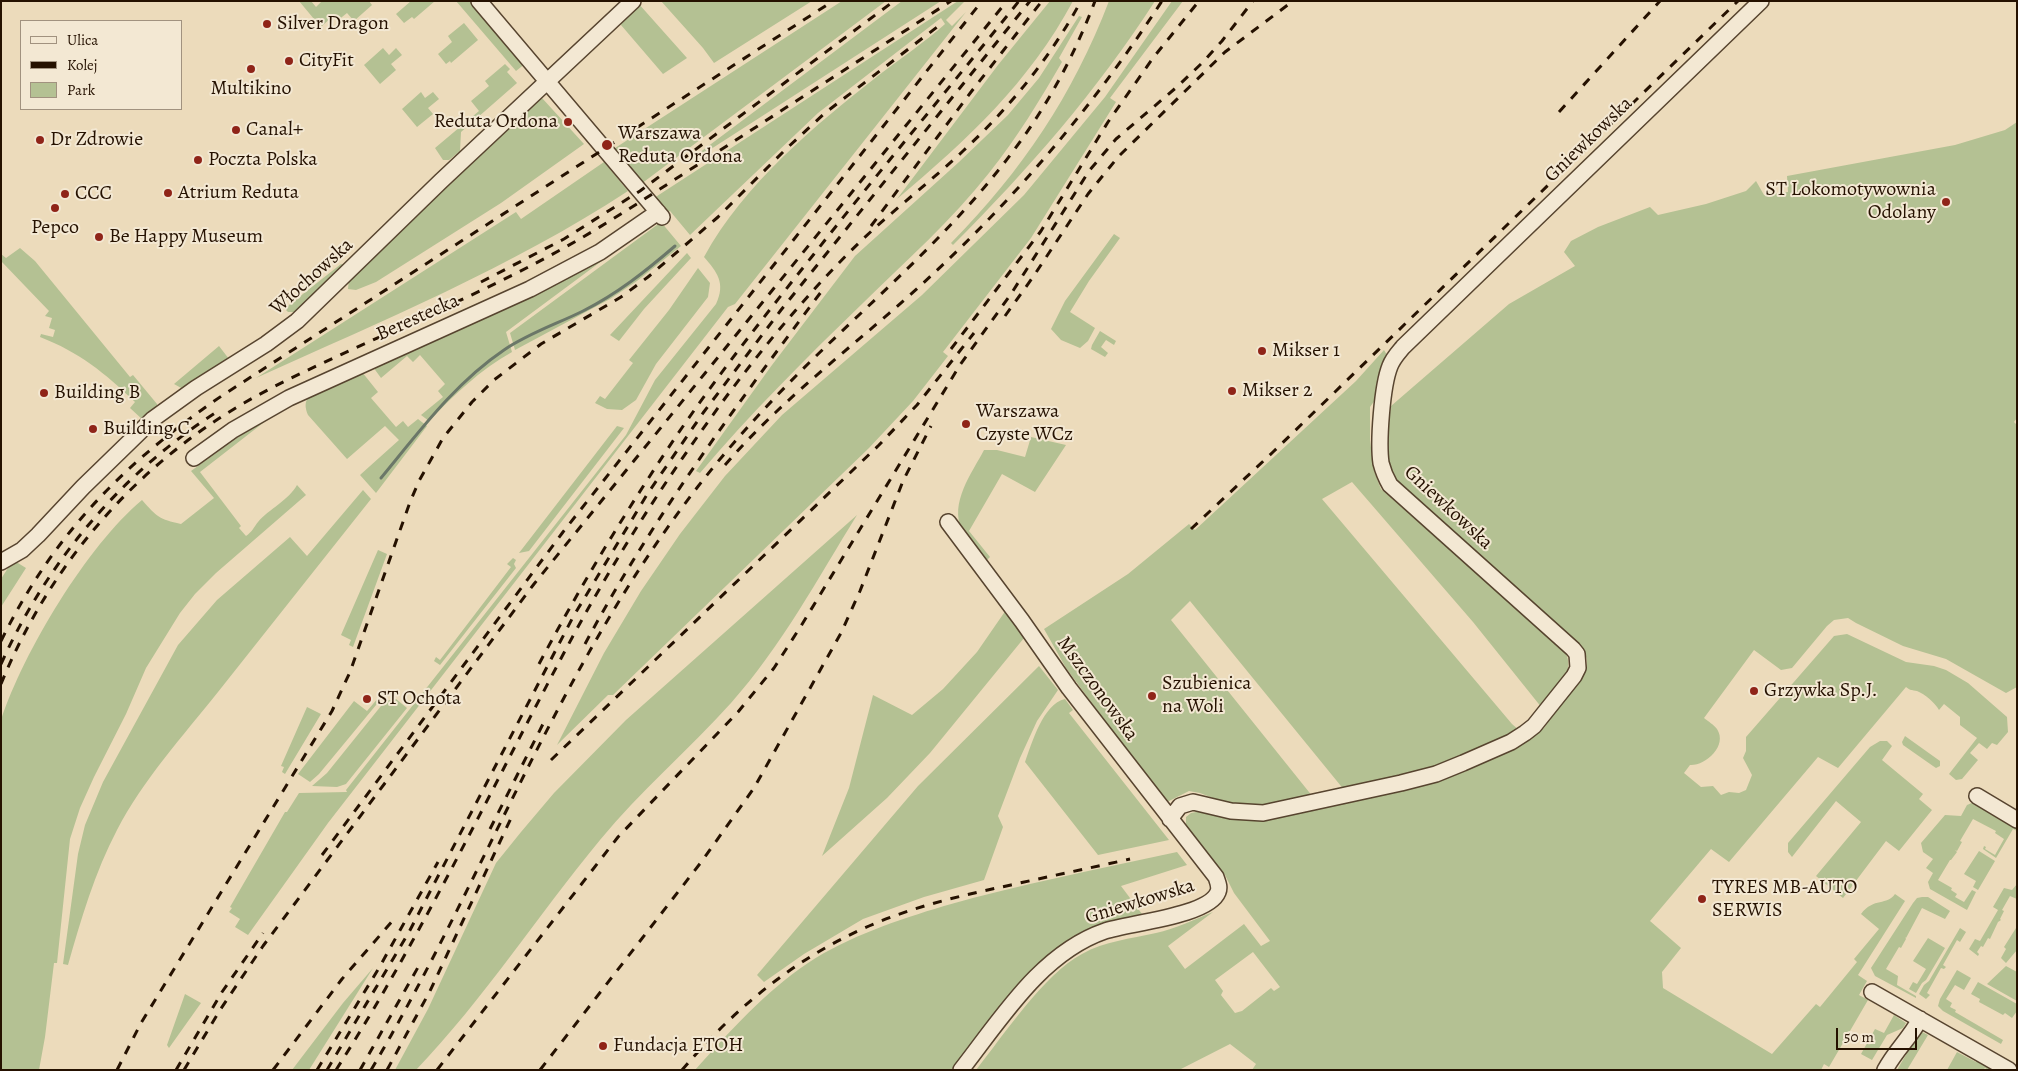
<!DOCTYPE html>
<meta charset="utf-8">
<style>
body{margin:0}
#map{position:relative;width:2018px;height:1071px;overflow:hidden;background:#ecdbbb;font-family:Alegreya,serif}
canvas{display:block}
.frame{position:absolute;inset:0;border:2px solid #251100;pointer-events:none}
.legend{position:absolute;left:20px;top:20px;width:162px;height:90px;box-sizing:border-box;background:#f3e8d3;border:1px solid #a1927f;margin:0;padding:6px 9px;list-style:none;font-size:15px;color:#251100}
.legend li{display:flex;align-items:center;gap:10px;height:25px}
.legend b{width:25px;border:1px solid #a1927f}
.scale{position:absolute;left:1836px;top:1028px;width:81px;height:22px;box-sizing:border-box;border:2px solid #251100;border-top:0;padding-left:6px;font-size:15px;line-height:18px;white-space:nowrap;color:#251100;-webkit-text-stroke:4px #f3e8d3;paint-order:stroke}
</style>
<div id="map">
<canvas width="2018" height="1071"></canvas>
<div class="frame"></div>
<ul class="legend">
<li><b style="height:6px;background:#f3e8d3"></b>Ulica</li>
<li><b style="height:6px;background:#251100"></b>Kolej</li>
<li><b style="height:14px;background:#b4c193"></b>Park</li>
</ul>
<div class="scale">50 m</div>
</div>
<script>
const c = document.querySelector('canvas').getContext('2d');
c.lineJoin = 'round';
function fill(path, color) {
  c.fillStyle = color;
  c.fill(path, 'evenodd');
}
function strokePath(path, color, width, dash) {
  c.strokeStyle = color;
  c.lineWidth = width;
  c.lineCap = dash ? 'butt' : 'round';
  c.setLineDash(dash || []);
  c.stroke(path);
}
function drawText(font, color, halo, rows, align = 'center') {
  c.font = font + ' Alegreya,serif';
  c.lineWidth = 4;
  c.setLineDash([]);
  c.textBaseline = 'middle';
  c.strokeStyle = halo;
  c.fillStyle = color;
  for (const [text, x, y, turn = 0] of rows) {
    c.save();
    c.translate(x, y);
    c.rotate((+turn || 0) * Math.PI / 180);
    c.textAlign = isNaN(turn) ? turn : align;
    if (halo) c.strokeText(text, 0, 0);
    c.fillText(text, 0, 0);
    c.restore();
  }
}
fill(new Path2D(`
 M299,1H311L316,7L322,1H369L372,5L354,21L347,13L337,21L333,16L322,26L320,24L319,25Z
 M411,1H435L414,19L412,17L404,23L396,14Z
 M456,1H473L526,63L516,71Z
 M661,1H812L714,63L703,48Z
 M842,1H886L641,184L612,150Z
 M902,1H941L697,158L695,156Z
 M958,1H965L946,20L952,26L966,12L735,304L728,307L328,823L248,935L235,927L240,919L229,912L232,908L230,907L285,812H287L299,793L347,792L346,790L626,435L655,380L716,304C726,283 717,272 704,257C744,184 814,126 879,75C901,58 925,42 945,24L941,18L818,113L690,235L670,211L667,213L654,198Z
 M1050,1H1073C1029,83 967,140 897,199L998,65Z
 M1109,1H1155C1097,91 1028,170 953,245L951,243C1022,171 1073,95 1109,1Z
 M1172,1H1183L1110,98L1116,102L1031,238L943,352L948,356L913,401L869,448L613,695H608L557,745L604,653L641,591L680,534L725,476L782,415L922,295L1024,195L1105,97Z
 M638,3L687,58L663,74L621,25L622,19Z
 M1079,16L1082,17L1059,58L1062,62C1040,100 1017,138 989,173C952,220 906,261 863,303C806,358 751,413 700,473L696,471L772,365L855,256L959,162L1008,115L1039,78Z
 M464,23L478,40L451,63L450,61L446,64L438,54L452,42L448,36Z
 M383,48L389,55L396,48L402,55L391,64L396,70L380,84L364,65Z
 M505,64L510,69L507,72L517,83L461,132L460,151L449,160H443L435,148L479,111L471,101L489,86L485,81Z
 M421,92L425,98L433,92L439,99L428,108L433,114L417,127L402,109Z
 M542,98L584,144L501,203L376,282L356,290L348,289L349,279Z
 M2017,122V418L2014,422L2017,425V687L2006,693L1946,659L1903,646L1856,623L1848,618L1834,620L1827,626L1792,668L1781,670L1754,650L1704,718C1708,721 1714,725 1717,729C1728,746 1705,766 1690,765L1684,773L1701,787L1713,786L1721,795L1729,792L1739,793L1746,790L1752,775L1743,758L1746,751V737L1834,636L1847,634L1906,662L1934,666L1946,670L1968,683L2007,717L2008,732L1997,745L1992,743L1987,749L1979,743L1970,753L1978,760L1962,779L1956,780L1949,774L1977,738L1960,725V717L1944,704L1939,710C1935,703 1925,694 1917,691C1912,690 1911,691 1906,687L1838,768L1818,757L1729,862L1711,849L1650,921L1681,948L1662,972L1663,988L1772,1054L1816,1004L1820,1007L1857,962L1854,959L1879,929L1861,914C1874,897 1887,906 1895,894L1905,901L1858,975L1867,981L1859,995L1868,1000L1829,1067L1824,1064L1821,1070H1252L1256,1064L1230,1044L1179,1070H976C1003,1036 1044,974 1082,954C1105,941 1130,939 1156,933C1175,929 1195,919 1213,912L1168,946L1185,969L1244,924L1261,946L1270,941L1234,893L1225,875L1186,827V817L1191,813L1201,811L1262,819L1297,814L1403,788L1525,741L1544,728L1586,669C1591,654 1578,645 1568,635L1410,497C1405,490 1396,484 1393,476C1383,456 1388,427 1391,406L1509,304L1575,266L1564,252L1571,241L1598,227L1650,207L1658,215L1706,204L1746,191L1756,181L1764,195L1788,192L1787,176L1955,145L2005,130ZM1253,952L1280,987L1274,991L1271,988L1242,1011L1235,1013L1221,995L1223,991L1215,980Z
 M604,162L628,191C510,268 384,320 256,378L516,212L521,219Z
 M661,222L681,246L637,281L610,299L515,350L510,333Z
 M1114,234L1120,238L1089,281L1070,312L1095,328L1088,341L1080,348L1061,340L1051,329L1065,301Z
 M626,243L506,332L512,352C480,370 455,394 429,421L421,415L443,397L438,391L445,384L420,355L413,362L407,356L381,378L373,367L532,294Z
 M20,248L35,261L130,377L133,375L157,404V407L143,420L130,408L135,402C105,373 79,352 40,337L41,334L53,337L55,330L49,328L52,318L45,316L49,311L1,261V254L6,258Z
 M687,253L691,258L644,309L619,341L610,335Z
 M341,264L345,265L295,312H288L286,310L289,305Z
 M698,268L710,283L708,297L656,364L636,400L622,410L607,409L595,403L600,396L605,399L633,363L629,360L669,310Z
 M1100,331L1116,341L1114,345L1106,340L1101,347L1108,353L1105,357L1091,349L1092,345Z
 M219,346L229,359L183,389L174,384Z
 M1384,350L1387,355L1377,381L1375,400L1370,407V440L1374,471L1381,489L1564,650C1578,672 1555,690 1542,708L1473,622L1352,482L1322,499L1512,724L1520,731L1443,766L1345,791L1190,601L1171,620L1313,797L1252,807L1223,802L1200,793L1189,791L1167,802L1163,800L1066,668L1044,629L1128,574L1189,524L1195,530L1356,381Z
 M362,372L378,392L371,398L396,427L403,421L408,427L418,419L427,426L376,493L360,475L399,440L385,426L347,459L308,415C305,408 304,401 310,396Z
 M279,408L272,416L200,472L241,526L239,528L246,536C252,532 254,527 258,522C269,509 289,500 297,485L306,495L216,573L195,594L180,613L146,668L126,714L94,777L80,808L70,839L57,963H54L45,1037L39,1070H1V720C24,651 87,546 142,500C157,517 159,519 181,524L214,498L191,471Z
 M617,426L624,428L529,551L519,553Z
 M1031,437L1066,445L1035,492L1002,474L969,531L990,557L986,561C978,551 968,541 962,530C949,503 972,473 984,450H997L1025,457Z
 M363,490L371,499C320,563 269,628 218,692C183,736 143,780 117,830C95,872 81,919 68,965L63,964L78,854L85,825L103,782L178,645L217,600L290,537L307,556Z
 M857,515C818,578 781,647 731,703C689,750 640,791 600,840C538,915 484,999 416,1070H395L428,1009L496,863L521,832L554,793L626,720Z
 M378,550L387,554L353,647L349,645L351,640L341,635Z
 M513,558L516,560L514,564L516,568L440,665L434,661L436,657L440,660L511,567L507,564Z
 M13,560L26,568L1,607V579Z
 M1006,610L1024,638L930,753L887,798L822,856L849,788L873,695L912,715L943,689L977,652Z
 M1039,666L1058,690L1037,721L1020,758L998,816L1003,827L984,880L924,897L863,919L804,954L764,982L757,975L918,786Z
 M379,697L381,699L319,774L310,782L298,774L354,701L367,711Z
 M396,699L407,708L346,784L337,787L312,786L327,773L385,701Z
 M1065,699L1073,710L1069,713L1169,840L1098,855L1025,762C1032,743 1043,704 1065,699Z
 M307,707L321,714L285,774L282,772L284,767L281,766Z
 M1905,736L1940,761V766L1936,768L1933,766L1903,745L1902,742Z
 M1880,741H1887L1892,746L1882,760L1923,794L1919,799L1932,810L1899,851L1886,841L1843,898L1816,876L1861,822L1836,801L1792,857L1788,852V843L1870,747Z
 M1974,802L2017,826V831L2013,829L1996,858L1983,849L1984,846L1986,847L1985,849L1995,855L2004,839L1995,833L1996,831L1973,819L1960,841L1962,842L1957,851L1955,850L1957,852L1951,860H1950L1938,880L1952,888L1951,890L1957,894L1955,897L1964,902L1972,890L1976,892L1967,910L1930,889L1928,882L1933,873L1926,868L1933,859L1923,852L1921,843L1945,815L1961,816L1967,805Z
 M1979,851L1995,861L1978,890L1973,887L1976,881L1964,874Z
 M1177,852L1187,865L1121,886L1142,914L1106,926L982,1030L951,1070H695C730,1031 765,992 808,963C849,936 898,920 944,906C1021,884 1099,869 1177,852Z
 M2017,884V899L2010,896L2002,910L2004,911L2000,919L2001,920L1998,922L1990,939L1988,938L1983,947L1981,946L1977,952L1979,954L1978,956L1969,949L1975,939L1980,941L1998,910L1993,907L2004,888L2012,890Z
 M1922,897H1928L1950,911L1945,919L1922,908L1906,938L1905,937L1906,939L1901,948L1899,947L1886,969L1898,976L1897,985L1916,996V998L1875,976L1871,968L1913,903L1917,898Z
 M1960,928L1966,932L1960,942L1957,940L1943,965L1946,967L1944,969L1941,968L1927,993L1930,995L1926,999L1919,994L1924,985L1929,981Z
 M2016,928L2017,950L2006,963L2001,958L2006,949L2004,947Z
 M1928,938L1945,948L1926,980L1922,983L1916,993L1909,989L1913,982L1917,984L1926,969L1913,961Z
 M2006,966L2017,972V1001L1987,984Z
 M373,968L309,1070H292L343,1003Z
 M1957,970L1971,978L1964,990L1955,985L1946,999L1952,1003L1950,1007L1956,1010L1955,1012L2003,1040L2001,1044L1943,1011L1938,1006L1940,999Z
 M1978,982L2017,1004V1011L2012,1018L2005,1013L2003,1015L1979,1002L1980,999L1971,994Z
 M185,994L201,1003L169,1048L167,1045Z
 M1894,1015L1906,1023L1903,1028L1887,1035L1872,1060L1861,1054L1875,1029L1884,1033Z
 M1920,1031L1928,1035L1907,1070H1897Z
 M1957,1052L1976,1062L1980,1057L2003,1070H1988L1985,1068L1983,1070H1947Z`), '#b4c193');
strokePath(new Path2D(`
 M381,478C419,432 455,383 504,350C529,333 557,324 583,311C617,294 646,271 675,246`), '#6b7768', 3);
const minor = new Path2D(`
 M479,1L662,217
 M194,458L233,430L289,398L530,289L600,252L658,212
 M948,522L1022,621L1069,688L1216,877C1218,883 1220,887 1218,892C1209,916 1129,923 1105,931C1041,953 1001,1019 961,1070
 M1,562L22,550L38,535L83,487L153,419L196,388L266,344L297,321L441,181L633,1
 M1977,796L2017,820
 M1170,819L1180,806L1193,802L1231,811L1263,813L1401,783L1436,774L1463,763L1511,742L1525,733L1534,726L1574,676L1578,668L1577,654L1573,649L1390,485C1386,478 1383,471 1381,463C1378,442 1382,386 1390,366C1393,358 1398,353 1403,347L1761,1
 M1872,992L2009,1070
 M1885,1070C1895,1051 1910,1038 1920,1019`);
strokePath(minor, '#57442f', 18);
strokePath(minor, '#f3e8d3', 15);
strokePath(new Path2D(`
 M1559,112L1660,1
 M871,226L971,92L1042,1
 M481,282L564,239L640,191L894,1
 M1005,316L1033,277L1088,194L1118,157L1225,52L1293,1
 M951,349L1041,231L1108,122L1153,58L1199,1
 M725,465C787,393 865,338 934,273C1021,192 1097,101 1162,1
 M1191,529L1273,452L1738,1
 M1,641C54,533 125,462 223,395L833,1
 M585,644C653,517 738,403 824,288
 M1,664C47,562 121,474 215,413
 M539,664C581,585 627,509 677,435C720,372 767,313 814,254C881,169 951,86 1019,1
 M1,684C49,566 134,467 244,403C275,385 308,370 340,355C414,321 490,289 562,249C616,219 667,184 719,151C796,101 874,51 951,1
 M551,760L879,445L917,405L974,333
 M490,829L545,720
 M322,855L563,532L982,1
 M117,1070L141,1023L332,711L350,672L410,502L419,481L443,438L472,402L494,380L541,344L621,297L648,277L718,217L786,149L825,113L941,24
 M176,1070L222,992L263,933
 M184,1070L220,1010L263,946L534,584L1007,1
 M273,1070L342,979L395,918
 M317,1070L379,968L438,862
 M327,1070L409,932L573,617L648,493L703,413L781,310L1030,1
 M336,1070C425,931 495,781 573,636C618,553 670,473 726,397C768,341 813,287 864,238C896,208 931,181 963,151C1010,107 1050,58 1081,1
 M360,1070L421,962
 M371,1070C478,890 550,690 673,520C715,461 763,408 815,357C883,291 957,227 1014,150C1048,105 1075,54 1095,1
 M387,1070L430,991L512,816
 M437,1070L618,837L738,712L774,668L801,626L960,365L1011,294L1089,171L1116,139L1178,86L1203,62L1222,41L1253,1
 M540,1070L702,861L754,788L841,633L860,591L903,481L931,426
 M682,1070C734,1009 795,958 869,926C915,906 963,895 1011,885C1051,876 1090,868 1130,859`), '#251100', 3, [9, 9]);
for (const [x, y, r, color] of [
 [267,24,5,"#8f2418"],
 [289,61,5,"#8f2418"],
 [251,69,5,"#8f2418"],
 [568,122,5,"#8f2418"],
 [236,130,5,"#8f2418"],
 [40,140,5,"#8f2418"],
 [607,145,6,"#8f2418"],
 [198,160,5,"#8f2418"],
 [168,193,5,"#8f2418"],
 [65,194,5,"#8f2418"],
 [1946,202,5,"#8f2418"],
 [55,208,5,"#8f2418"],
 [99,237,5,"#8f2418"],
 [1262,351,5,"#8f2418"],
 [1232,391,5,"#8f2418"],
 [44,393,5,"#8f2418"],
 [966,424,5,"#8f2418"],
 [93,429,5,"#8f2418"],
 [1754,691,5,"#8f2418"],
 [1152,696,5,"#8f2418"],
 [367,699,5,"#8f2418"],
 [1702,899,5,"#8f2418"],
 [603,1046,5,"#8f2418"]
]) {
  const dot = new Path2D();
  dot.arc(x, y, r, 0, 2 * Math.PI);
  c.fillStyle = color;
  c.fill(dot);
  strokePath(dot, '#f3e8d3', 2);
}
drawText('20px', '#251100', '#f3e8d3', [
 ["Silver Dragon",277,24],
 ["CityFit",299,61],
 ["Multikino",251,89,"center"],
 ["Reduta Ordona",558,122,"right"],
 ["Canal+",246,130],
 ["Warszawa",618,134],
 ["Reduta Ordona",618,157],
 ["Dr Zdrowie",50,140],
 ["Poczta Polska",208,160],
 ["ST Lokomotywownia",1936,190,"right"],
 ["Odolany",1936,213,"right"],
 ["Atrium Reduta",178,193],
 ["CCC",75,194],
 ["Pepco",55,228,"center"],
 ["Be Happy Museum",109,237],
 ["Mikser 1",1272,351],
 ["Mikser 2",1242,391],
 ["Building B",54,393],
 ["Warszawa",976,412],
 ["Czyste WCz",976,435],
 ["Building C",103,429],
 ["Szubienica",1162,684],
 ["na Woli",1162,707],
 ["Grzywka Sp.J.",1764,691],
 ["ST Ochota",377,699],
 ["TYRES MB-AUTO",1712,888],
 ["SERWIS",1712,911],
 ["Fundacja ETOH",613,1046]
], 'left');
drawText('20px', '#251100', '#f3e8d3', [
 ["Gniewkowska",1589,140,-44],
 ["Włochowska",312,277,-42],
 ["Berestecka",418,318,-24],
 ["Gniewkowska",1448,508,43],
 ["Mszczonowska",1097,689,54],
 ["Gniewkowska",1140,902,-17]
]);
</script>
